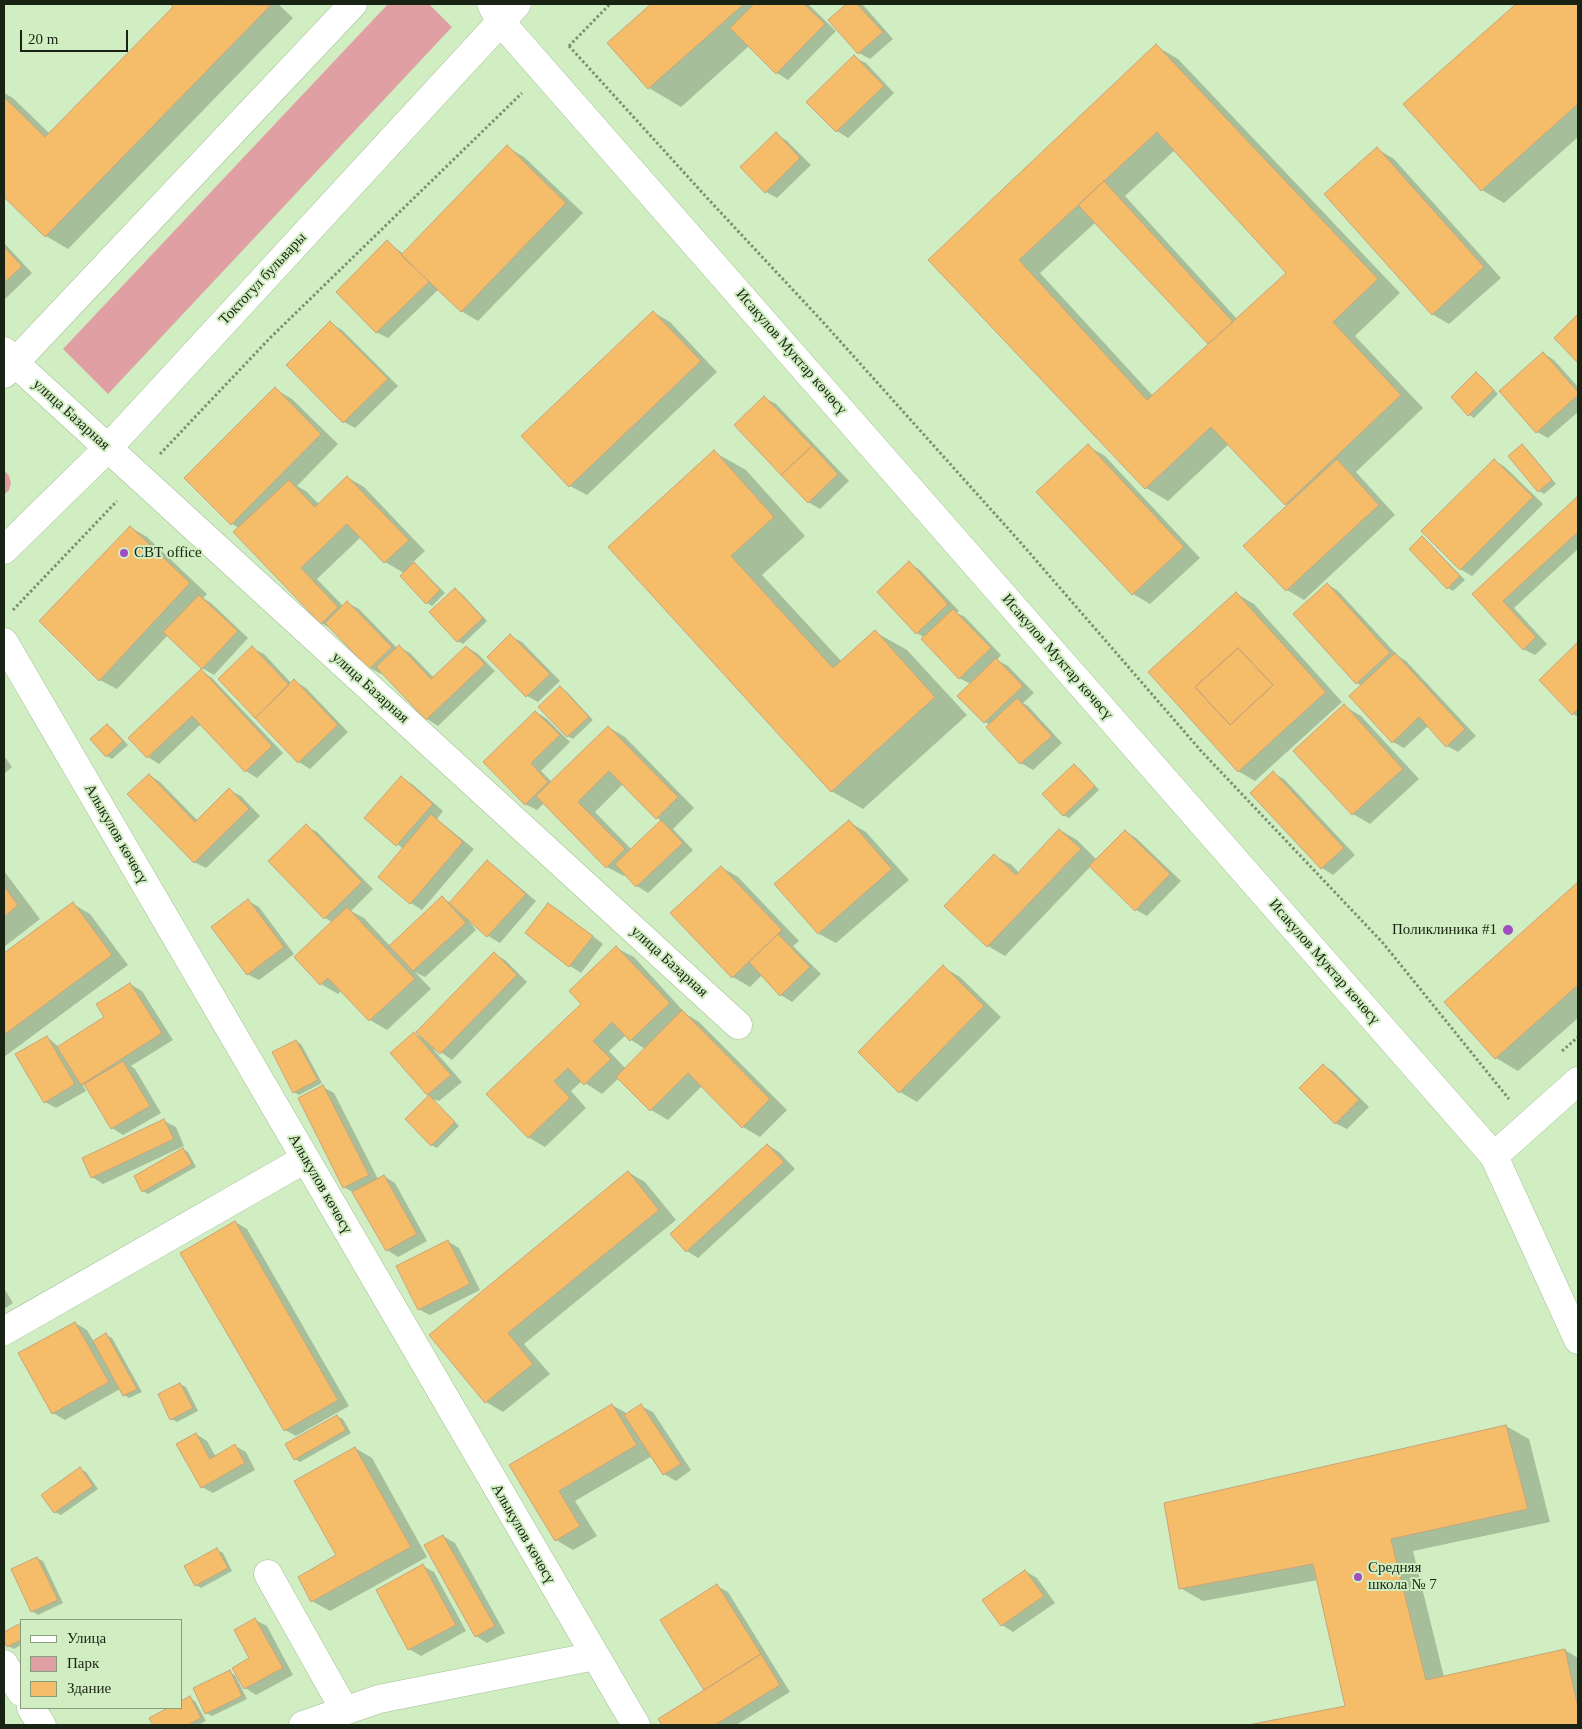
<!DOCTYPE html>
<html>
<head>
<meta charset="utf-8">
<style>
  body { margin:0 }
  #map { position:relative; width:1582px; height:1729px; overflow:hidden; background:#d1eec2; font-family:"Times New Roman",serif }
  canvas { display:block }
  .frame { position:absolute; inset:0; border:5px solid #192313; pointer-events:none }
  .legend { position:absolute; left:20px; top:1619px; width:162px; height:90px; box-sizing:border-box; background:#d1eec2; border:1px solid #879d7c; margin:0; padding:6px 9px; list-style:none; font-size:15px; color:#192313 }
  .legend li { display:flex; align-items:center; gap:10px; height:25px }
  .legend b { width:25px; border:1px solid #879d7c }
  .scale { position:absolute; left:20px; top:30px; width:108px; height:22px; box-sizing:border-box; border:2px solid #192313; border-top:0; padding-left:6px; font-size:15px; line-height:18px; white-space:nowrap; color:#192313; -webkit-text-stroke:4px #d1eec2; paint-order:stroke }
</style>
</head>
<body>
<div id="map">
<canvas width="1582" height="1729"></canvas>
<div class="frame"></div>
<ul class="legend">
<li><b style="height:6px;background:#fff"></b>Улица</li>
<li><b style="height:14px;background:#df9fa3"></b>Парк</li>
<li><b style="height:14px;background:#f5bc69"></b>Здание</li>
</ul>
<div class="scale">20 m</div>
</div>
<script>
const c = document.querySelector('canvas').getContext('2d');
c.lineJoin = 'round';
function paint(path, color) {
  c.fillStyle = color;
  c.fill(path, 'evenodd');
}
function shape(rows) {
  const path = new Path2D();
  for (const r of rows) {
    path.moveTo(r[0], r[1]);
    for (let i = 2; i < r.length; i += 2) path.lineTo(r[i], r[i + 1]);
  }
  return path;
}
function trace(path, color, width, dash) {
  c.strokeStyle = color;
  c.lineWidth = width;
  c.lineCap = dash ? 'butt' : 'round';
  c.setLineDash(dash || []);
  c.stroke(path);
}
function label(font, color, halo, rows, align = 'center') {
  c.font = font + ' "Times New Roman",serif';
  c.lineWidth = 4;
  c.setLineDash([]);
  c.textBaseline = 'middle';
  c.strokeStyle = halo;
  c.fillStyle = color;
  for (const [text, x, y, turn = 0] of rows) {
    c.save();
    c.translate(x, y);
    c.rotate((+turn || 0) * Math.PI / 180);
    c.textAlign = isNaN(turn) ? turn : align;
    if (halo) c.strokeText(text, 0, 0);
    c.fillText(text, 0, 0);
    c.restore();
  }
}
paint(shape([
  [388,4,429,4,452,27,108,394,63,349],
  [4,470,9,476,11,483,9,490,4,495]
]), '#df9fa3');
paint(shape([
  [172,4,278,4,293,18,68,249,46,236,4,196,4,93,13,98,50,134,175,7],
  [653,4,808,4,836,31,788,80,777,73,749,46,681,107,649,88,609,43],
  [848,4,860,4,864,6,893,39,870,59,859,53,830,20],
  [1517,4,1578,4,1578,137,1504,203,1482,190,1405,104],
  [1156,46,1178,59,1400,293,1355,336,1423,408,1356,472,1395,515,1304,600,1287,590,1245,546,1288,506,1229,444,1168,501,1146,488,930,260],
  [1175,150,1288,273,1237,319,1125,196],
  [1096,222,1210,344,1153,396,1040,273],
  [854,57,866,63,894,93,848,138,837,131,808,102],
  [776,134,787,141,811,165,777,198,766,192],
  [507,147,524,157,583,213,478,321,461,311,439,289,388,338,376,332,387,242,404,254],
  [1377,149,1394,159,1501,278,1449,324,1432,314],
  [4,243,32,273,4,300],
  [653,312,670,322,717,372,587,495,570,486],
  [330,323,342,330,398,386,355,428,344,422],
  [1543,353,1554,360,1578,387,1578,412,1548,438,1537,432],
  [1477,374,1482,377,1498,394,1474,418,1469,415],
  [275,389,292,399,338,444,297,486,306,491,319,504,347,477,364,487,425,551,412,563,419,567,445,593,432,606,427,603,404,573,385,562,361,537,317,579,344,607,348,603,359,609,397,648,399,647,410,653,434,678,467,647,478,654,495,671,438,726,427,719,383,673,381,674,370,668,332,629,321,623,239,528,232,524],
  [765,398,776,404,849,481,820,509,808,502],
  [1088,446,1105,456,1200,558,1150,604,1133,594,1038,492],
  [1522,446,1527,449,1556,484,1544,494,1539,491],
  [714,452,746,470,805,536,762,575,842,662,875,632,907,650,967,715,863,809,831,791,609,547],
  [1494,460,1505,467,1543,504,1472,576,1460,569],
  [1578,498,1578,549,1514,608,1547,644,1535,655,1523,649,1474,595],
  [130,527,147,537,207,594,203,598,211,603,248,638,214,675,202,668,168,635,117,689,100,680],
  [1422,538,1427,541,1465,580,1453,591,1448,588,1410,549],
  [909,563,920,570,959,611,957,613,965,617,1001,655,997,660,1008,666,1034,693,1023,703,1028,706,1062,743,1033,770,1021,763,987,727,990,725,985,722,959,696,971,684,959,678,925,638,917,633],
  [1327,584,1338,591,1398,656,1406,661,1476,736,1458,752,1447,746,1428,726,1404,748,1393,742,1362,686,1357,683],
  [455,590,461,593,487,621,463,644,458,641],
  [1237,594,1254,604,1342,702,1255,781,1238,771],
  [510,636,522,642,560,681,538,702,527,696],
  [1578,644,1578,717,1573,714,1541,680],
  [252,648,264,654,292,684,295,681,306,688,348,732,310,769,299,762],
  [201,671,212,678,283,753,257,778,246,771,201,724,159,764,148,757,130,738],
  [560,688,566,691,593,720,573,739,565,735],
  [1344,706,1361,716,1419,779,1370,824,1353,814],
  [536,712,547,719,570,742,541,771,552,782,608,727,625,737,694,808,673,829,693,850,648,893,637,886,626,874,624,876,607,867,544,803,537,810,525,804],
  [623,784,657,818,662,821,632,850,595,812],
  [107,725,112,728,128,745,112,759,107,756],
  [4,756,12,767,4,774],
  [1074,766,1080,769,1099,790,1069,818,1063,815],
  [1273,773,1284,779,1355,855,1333,875,1322,868,1251,793],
  [149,775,160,782,198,821,229,790,241,796,260,816,206,868,194,862],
  [401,778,412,784,443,811,437,819,474,849,422,910,411,903,380,876,403,849,366,818],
  [849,822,866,832,909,880,836,943,819,934,776,884],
  [306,826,317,832,373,889,351,911,364,918,390,946,442,898,451,903,487,862,498,869,536,901,500,943,488,936,470,920,469,921,476,930,425,977,415,972,431,989,387,1030,370,1020,342,990,338,994,321,984,332,922,325,918,270,862],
  [1060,830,1077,840,1097,860,1125,831,1136,838,1181,881,1147,916,1136,910,1091,866,1005,956,988,946,946,906,995,856,1012,865,1019,873],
  [721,867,738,877,799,941,793,946,821,974,792,1002,781,995,762,975,750,987,733,977],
  [4,871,40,919,4,947],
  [1578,884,1578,1018,1518,1071,1496,1058,1446,1002],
  [248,901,259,907,294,954,259,980,247,974],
  [73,904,90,914,128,965,4,1057,4,955],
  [549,904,560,911,603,944,581,973,570,966,527,932],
  [616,948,634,957,686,1014,699,1022,787,1110,760,1137,743,1127,702,1086,668,1120,651,1110,619,1078,602,1094,582,1081,571,1091,586,1108,545,1147,528,1137,583,1004],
  [626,1035,631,1040,645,1049,626,1069,609,1051],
  [494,954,505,960,527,982,452,1060,435,1048,434,1050,462,1082,439,1101,433,1099,459,1126,437,1148,431,1145,407,1119,430,1096,392,1053,414,1033,425,1039],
  [943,967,960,977,1001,1017,917,1102,900,1092,859,1052],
  [130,984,142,991,173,1040,131,1066,135,1069,161,1113,123,1135,112,1128,87,1087,82,1084,86,1091,56,1108,45,1102,47,1037,59,1047,105,1017],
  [296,1041,301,1044,322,1083,299,1095,294,1092],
  [1323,1065,1334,1072,1369,1107,1347,1129,1335,1123],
  [323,1087,334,1093,378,1179,384,1176,395,1183,427,1241,398,1257,387,1250,354,1193,344,1187],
  [164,1121,176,1127,184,1146,103,1184,92,1177],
  [768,1145,779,1152,795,1169,698,1258,687,1251,672,1234],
  [183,1149,188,1152,196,1167,148,1194,143,1191],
  [628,1172,645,1182,676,1220,524,1344,550,1374,503,1412,486,1402,430,1335],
  [235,1222,247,1229,349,1406,296,1436,285,1430],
  [447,1241,459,1248,480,1290,430,1315,418,1309],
  [4,1288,13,1303,4,1309],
  [75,1323,87,1330,94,1342,106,1335,112,1338,142,1392,129,1398,124,1395,120,1389,65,1420,53,1413],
  [180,1384,186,1387,198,1411,177,1422,171,1419],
  [612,1405,628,1414,641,1406,653,1412,691,1470,676,1481,664,1474,652,1456,575,1501,597,1536,573,1550,556,1540,511,1465],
  [337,1416,343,1419,351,1433,300,1462,295,1459],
  [1506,1426,1529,1439,1550,1522,1413,1551,1444,1677,1565,1650,1578,1658,1578,1725,1254,1725,1347,1707,1318,1580,1203,1601,1180,1588],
  [196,1434,207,1441,216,1457,235,1446,246,1452,255,1470,213,1493,202,1487],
  [355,1448,372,1458,427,1557,330,1611,312,1601,338,1556],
  [80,1469,86,1472,98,1489,61,1515,55,1512,43,1495],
  [443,1536,455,1543,505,1633,487,1643,476,1636],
  [217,1550,223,1553,232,1571,201,1588,196,1585],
  [37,1558,43,1561,63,1603,38,1615,32,1611,13,1569],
  [423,1566,434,1572,466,1631,421,1656,409,1649],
  [1025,1571,1037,1578,1055,1603,1013,1632,1002,1625],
  [717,1586,728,1592,790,1692,736,1725,664,1725,660,1719,706,1691],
  [255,1620,267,1626,293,1675,256,1695,245,1688,234,1668,251,1659],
  [21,1624,21,1645,14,1649,8,1646,4,1637,4,1633],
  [229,1672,235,1675,247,1699,212,1716,206,1713,194,1689],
  [190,1698,195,1701,206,1721,198,1725,155,1725,151,1718,171,1708,181,1708]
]), '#0003');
const building = shape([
  [170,4,271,5,45,237,4,197,4,97,45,137,173,7,170,4],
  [651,4,744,4,648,89,607,43,651,4],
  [754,4,804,4,825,24,776,74,730,28,754,4],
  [846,4,857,4,883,32,858,54,828,20,846,4],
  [1516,4,1578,4,1578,104,1481,191,1403,104,1516,4],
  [1156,44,1378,279,1333,322,1401,395,1285,505,1211,427,1145,489,928,260,1156,44],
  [1157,132,1286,273,1147,400,1019,260,1157,132],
  [854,55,884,86,836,132,806,102,854,55],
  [776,132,800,158,765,193,740,167,776,132],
  [507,145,566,203,461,312,401,255,507,145],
  [1377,147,1484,267,1432,315,1324,194,1377,147],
  [1104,181,1233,322,1208,344,1078,205,1104,181],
  [387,240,429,282,376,333,336,292,387,240],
  [4,247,22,266,4,283,4,247],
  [653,311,701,361,569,487,521,436,653,311],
  [1578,314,1578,363,1554,338,1578,314],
  [330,321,388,379,343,423,286,365,330,321],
  [1543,352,1578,392,1578,395,1536,433,1499,391,1543,352],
  [1476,372,1494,390,1468,416,1451,397,1476,372],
  [275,387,321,434,231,525,184,478,275,387],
  [764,396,812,446,781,475,734,425,764,396],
  [1088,444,1184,547,1132,595,1036,492,1088,444],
  [1522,444,1552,480,1538,492,1508,456,1522,444],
  [812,446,838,474,808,503,781,475,812,446],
  [714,450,774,517,731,556,833,668,875,630,935,697,831,792,608,547,714,450],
  [1337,459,1379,505,1286,591,1243,546,1337,459],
  [1494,459,1533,497,1460,570,1421,531,1494,459],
  [347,476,409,540,384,563,347,524,301,568,338,607,321,624,233,532,289,480,315,507,347,476],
  [1578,496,1578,532,1503,601,1536,637,1523,650,1472,594,1578,496],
  [130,526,190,583,99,681,39,621,130,526],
  [1422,536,1460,576,1447,589,1409,549,1422,536],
  [909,561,948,604,916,634,877,592,909,561],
  [414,562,440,590,426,604,400,576,414,562],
  [1327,583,1390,653,1356,684,1293,614,1327,583],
  [455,588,483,618,457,642,429,612,455,588],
  [1236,592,1326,692,1238,772,1148,672,1236,592],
  [1238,648,1273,685,1230,725,1195,687,1238,648],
  [199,595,238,631,202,669,163,632,199,595],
  [347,601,392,647,369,669,325,623,347,601],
  [953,609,991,648,959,679,921,639,953,609],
  [510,634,550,674,526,697,487,657,510,634],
  [1578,642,1578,709,1572,715,1539,680,1578,642],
  [399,645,431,679,466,646,485,664,426,720,376,667,399,645],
  [252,646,289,685,255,718,218,679,252,646],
  [1238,648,1273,685,1230,725,1195,687,1238,648],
  [1395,653,1465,729,1446,747,1419,717,1392,743,1349,696,1395,653],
  [996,658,1023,686,984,723,957,696,996,658],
  [201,669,272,746,245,772,192,716,147,758,128,738,201,669],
  [294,679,338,725,298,763,255,718,294,679],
  [560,686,589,717,567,737,538,707,560,686],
  [1017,698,1052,736,1020,764,986,727,1017,698],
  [1344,704,1403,769,1352,815,1293,751,1344,704],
  [535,711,560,735,531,763,548,782,525,805,483,762,535,711],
  [107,724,123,741,106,757,90,739,107,724],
  [608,726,678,797,656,819,609,771,578,802,625,849,606,868,536,796,608,726],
  [1074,764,1095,786,1063,816,1042,794,1074,764],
  [1273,771,1344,848,1321,869,1250,793,1273,771],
  [149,774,195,822,229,788,249,809,194,863,127,794,149,774],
  [401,776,433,804,396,846,364,818,401,776],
  [431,814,463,842,410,904,378,877,431,814],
  [661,820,683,843,636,887,615,864,661,820],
  [849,820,892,869,818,934,774,884,849,820],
  [306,824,362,882,324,919,268,861,306,824],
  [1059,829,1081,849,987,947,944,906,994,854,1016,875,1059,829],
  [1125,830,1170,874,1135,911,1089,866,1125,830],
  [487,860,526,894,487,937,449,903,487,860],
  [721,866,782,930,732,978,670,913,721,866],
  [1578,882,1578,985,1495,1059,1444,1002,1578,882],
  [4,886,18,905,4,917,4,886],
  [442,896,466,923,413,971,389,946,442,896],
  [248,899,284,947,247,975,211,927,248,899],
  [73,902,112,955,4,1035,4,953,73,902],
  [548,903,593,936,569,967,525,933,548,903],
  [347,907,415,979,369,1021,328,978,320,985,294,957,347,907],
  [778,934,810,967,780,996,749,962,778,934],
  [616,946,670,1003,630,1041,612,1022,593,1041,611,1059,584,1085,568,1068,554,1081,570,1098,528,1138,486,1094,581,1004,569,991,616,946],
  [494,952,517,975,440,1054,416,1032,494,952],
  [943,965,984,1006,899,1093,858,1052,943,965],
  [130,983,162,1033,81,1085,57,1047,104,1017,96,1004,130,983],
  [682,1010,770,1099,742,1128,688,1073,650,1111,616,1077,682,1010],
  [414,1032,451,1075,427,1095,390,1053,414,1032],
  [47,1036,75,1084,44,1103,15,1054,47,1036],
  [296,1040,318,1080,293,1093,272,1052,296,1040],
  [123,1061,150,1106,111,1129,84,1084,123,1061],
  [1323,1064,1359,1100,1335,1124,1299,1088,1323,1064],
  [323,1085,369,1175,343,1188,298,1098,323,1085],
  [429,1095,455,1122,431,1146,405,1119,429,1095],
  [164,1119,174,1139,91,1178,82,1158,164,1119],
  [767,1144,784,1162,686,1252,670,1234,767,1144],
  [183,1148,192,1164,142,1192,134,1176,183,1148],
  [628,1171,659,1210,508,1333,533,1364,485,1403,429,1335,628,1171],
  [384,1175,417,1234,386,1251,352,1192,384,1175],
  [235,1221,338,1400,284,1431,180,1253,235,1221],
  [448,1240,470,1284,418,1310,396,1266,448,1240],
  [75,1322,109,1382,52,1414,18,1353,75,1322],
  [106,1333,137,1389,123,1396,93,1341,106,1333],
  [180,1383,193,1408,170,1420,158,1394,180,1383],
  [612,1404,637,1445,559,1491,580,1526,555,1541,509,1465,612,1404],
  [641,1404,681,1464,663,1475,624,1415,641,1404],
  [337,1415,346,1430,294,1460,285,1444,337,1415],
  [1506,1425,1528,1509,1391,1539,1426,1680,1565,1649,1578,1707,1578,1725,1248,1725,1345,1706,1313,1564,1179,1589,1164,1503,1506,1425],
  [196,1433,210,1459,235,1444,245,1463,201,1488,176,1444,196,1433],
  [355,1447,411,1547,311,1602,298,1577,336,1555,294,1481,355,1447],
  [80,1467,93,1486,54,1513,41,1495,80,1467],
  [443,1535,495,1626,475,1637,424,1545,443,1535],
  [217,1548,228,1568,195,1586,184,1566,217,1548],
  [37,1557,58,1600,31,1612,11,1569,37,1557],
  [423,1564,456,1625,408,1650,376,1590,423,1564],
  [1025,1570,1044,1596,1001,1626,982,1600,1025,1570],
  [717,1584,761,1654,704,1690,660,1620,717,1584],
  [255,1618,283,1668,244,1689,232,1668,249,1658,234,1630,255,1618],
  [21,1623,21,1640,7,1647,4,1640,4,1632,21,1623],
  [761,1654,780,1685,715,1725,662,1725,658,1719,761,1654],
  [230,1670,242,1696,205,1714,193,1688,230,1670],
  [190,1696,201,1718,187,1725,153,1725,149,1718,168,1708,181,1708,181,1701,190,1696]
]);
paint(building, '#f5bc69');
trace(building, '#c4a57c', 1);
const minor = shape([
  [491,4,500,21,1494,1156,1578,1340],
  [4,351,15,363,738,1025],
  [4,374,353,4],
  [4,550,108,448,517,4],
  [4,642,636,1725],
  [1494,1156,1578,1081],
  [4,1331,305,1159],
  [268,1574,345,1711],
  [4,1664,21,1692],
  [31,1708,42,1725],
  [303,1725,379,1699,595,1656]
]);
trace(minor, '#a3bf94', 29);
trace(shape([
  [569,46,709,200,822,321,1021,543,1202,752,1383,943,1509,1099],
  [569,46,610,4],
  [160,454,270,338,522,93],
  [13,610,117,501],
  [1562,1051,1578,1037]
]), '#7c9071', 3, [2.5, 2.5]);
trace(minor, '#fff', 28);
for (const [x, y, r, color] of [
  [124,553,5,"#9e4ebf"],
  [1508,930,6,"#9e4ebf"],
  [1358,1577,5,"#9e4ebf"]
]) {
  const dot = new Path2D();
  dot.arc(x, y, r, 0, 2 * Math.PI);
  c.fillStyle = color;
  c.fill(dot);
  trace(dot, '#d1eec2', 2);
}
label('15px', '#192313', '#d1eec2', [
  ["Токтогул бульвары",263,279,-47],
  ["Исакулов Муктар көчөсү",791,352,49],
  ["улица Базарная",71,415,42],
  ["Исакулов Муктар көчөсү",1057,657,49],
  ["улица Базарная",370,688,42],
  ["Алыкулов көчөсү",116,834,60],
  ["улица Базарная",669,962,42],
  ["Исакулов Муктар көчөсү",1324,962,49],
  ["Алыкулов көчөсү",320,1184,60],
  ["Алыкулов көчөсү",523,1534,60]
]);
label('15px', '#192313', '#d1eec2', [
  ["CBT office",134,553],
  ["Поликлиника #1",1497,930,"right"],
  ["Средняя",1368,1568],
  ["школа № 7",1368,1585]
], 'left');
</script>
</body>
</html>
